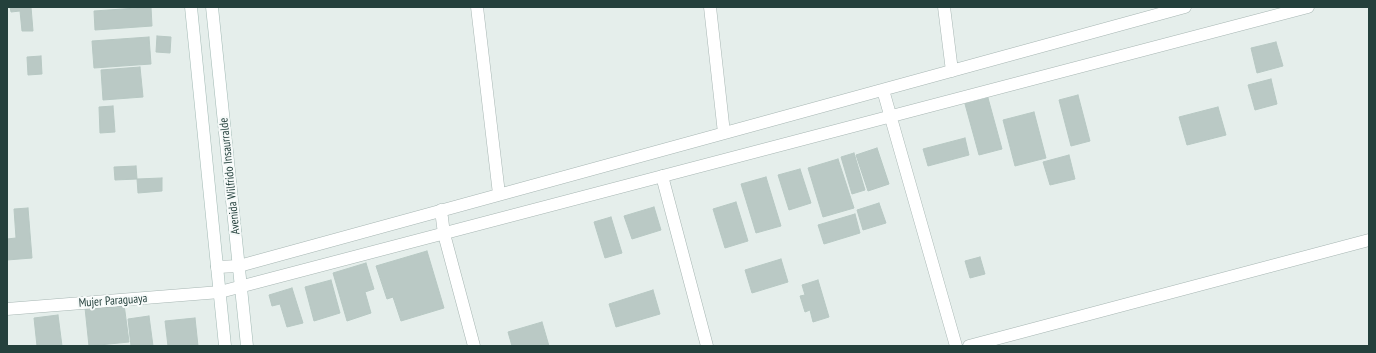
<!DOCTYPE html>
<html>
<head>
<meta charset="utf-8">
<style>
  body { margin:0 }
  #map { position:relative; width:1376px; height:353px; overflow:hidden; background:#e5eeeb; font-family:"PT Sans Narrow",sans-serif }
  canvas { display:block }
  .frame { position:absolute; inset:0; border:8px solid #24403c; pointer-events:none }
</style>
</head>
<body>
<div id="map">
<canvas width="1376" height="353"></canvas>
<div class="frame"></div>
</div>
<script>
const c = document.querySelector('canvas').getContext('2d');
c.lineJoin = 'round';
function paint(path, color) {
  c.fillStyle = color;
  c.fill(path, 'evenodd');
}
function shape(rows) {
  const path = new Path2D();
  for (const r of rows) {
    path.moveTo(r[0], r[1]);
    for (let i = 2; i < r.length; i += 2) path.lineTo(r[i], r[i + 1]);
  }
  return path;
}
function trace(path, color, width, dash) {
  c.strokeStyle = color;
  c.lineWidth = width;
  c.lineCap = dash ? 'butt' : 'round';
  c.setLineDash(dash || []);
  c.stroke(path);
}
function label(font, color, halo, rows, align = 'center') {
  c.font = font + ' "PT Sans Narrow",sans-serif';
  c.lineWidth = 4;
  c.setLineDash([]);
  c.textBaseline = 'middle';
  c.strokeStyle = halo;
  c.fillStyle = color;
  for (const [text, x, y, turn = 0] of rows) {
    c.save();
    c.translate(x, y);
    c.rotate((+turn || 0) * Math.PI / 180);
    c.textAlign = isNaN(turn) ? turn : align;
    if (halo) c.strokeText(text, 0, 0);
    c.fillText(text, 0, 0);
    c.restore();
  }
}
const building = shape([
  [10,7,31,7,33,31,22,31,20,11,11,12,10,7],
  [151,7,152,26,95,30,94,11,151,7],
  [157,36,171,37,170,53,156,52,157,36],
  [149,37,151,64,94,68,92,41,149,37],
  [1276,42,1283,66,1257,73,1251,48,1276,42],
  [41,56,42,74,28,75,27,57,41,56],
  [140,67,143,97,103,100,101,70,140,67],
  [1271,79,1277,104,1255,110,1248,85,1271,79],
  [1078,95,1090,141,1071,146,1059,100,1078,95],
  [988,98,1002,149,979,155,965,104,988,98],
  [113,106,115,132,100,133,99,107,113,106],
  [1218,107,1226,135,1187,145,1179,117,1218,107],
  [1034,112,1046,158,1015,166,1003,120,1034,112],
  [965,138,969,155,928,166,923,149,965,138],
  [877,148,889,184,868,191,856,155,877,148],
  [854,153,865,190,852,194,841,157,854,153],
  [1069,155,1075,179,1050,185,1043,162,1069,155],
  [838,159,854,208,823,217,808,168,838,159],
  [136,166,137,179,115,180,114,167,136,166],
  [800,169,811,203,789,210,778,175,800,169],
  [766,177,781,226,756,233,741,184,766,177],
  [162,178,162,191,138,193,137,179,162,178],
  [736,202,748,241,725,248,713,209,736,202],
  [879,203,886,223,863,230,857,210,879,203],
  [654,207,661,230,632,239,624,216,654,207],
  [28,208,32,258,7,260,7,239,16,238,14,209,28,208],
  [855,214,860,233,824,244,818,225,855,214],
  [611,217,622,253,605,258,594,222,611,217],
  [427,251,444,308,401,321,393,297,387,299,376,266,427,251],
  [980,257,985,274,970,278,965,261,980,257],
  [781,259,788,282,752,293,745,270,781,259],
  [366,263,374,289,365,292,371,313,347,321,333,273,366,263],
  [331,280,340,313,314,321,305,287,331,280],
  [818,280,829,317,813,322,810,310,805,312,800,296,805,295,802,285,818,280],
  [292,288,303,323,287,327,280,304,272,306,269,295,292,288],
  [653,290,660,314,616,327,609,304,653,290],
  [124,304,129,342,89,346,85,308,124,304],
  [58,315,62,346,37,346,34,318,58,315],
  [149,316,153,346,131,346,128,319,149,316],
  [195,318,198,346,168,346,165,321,195,318],
  [542,322,549,346,512,346,508,332,542,322]
]);
paint(building, '#bac9c5');
trace(building, '#b7c8c3', 1);
const street = shape([
  [477,7,499,194],
  [710,7,724,133],
  [944,7,952,71],
  [883,90,956,346],
  [662,176,707,346],
  [441,210,444,234,474,346],
  [217,267,239,266,1185,7],
  [7,309,220,292,1308,7],
  [969,346,1369,240]
]);
const secondary = shape([
  [191,7,225,346],
  [212,7,247,346]
]);
trace(street, '#a7b6b3', 13);
trace(secondary, '#a3bab5', 13);
trace(street, '#fff', 12);
trace(secondary, '#fff', 12);
label('12px', '#24403c', '#f6faf9', [
  ["Avenida Wilfrido Insaurralde",230,176,-96],
  ["Mujer Paraguaya",113,301,-4]
]);
</script>
</body>
</html>
